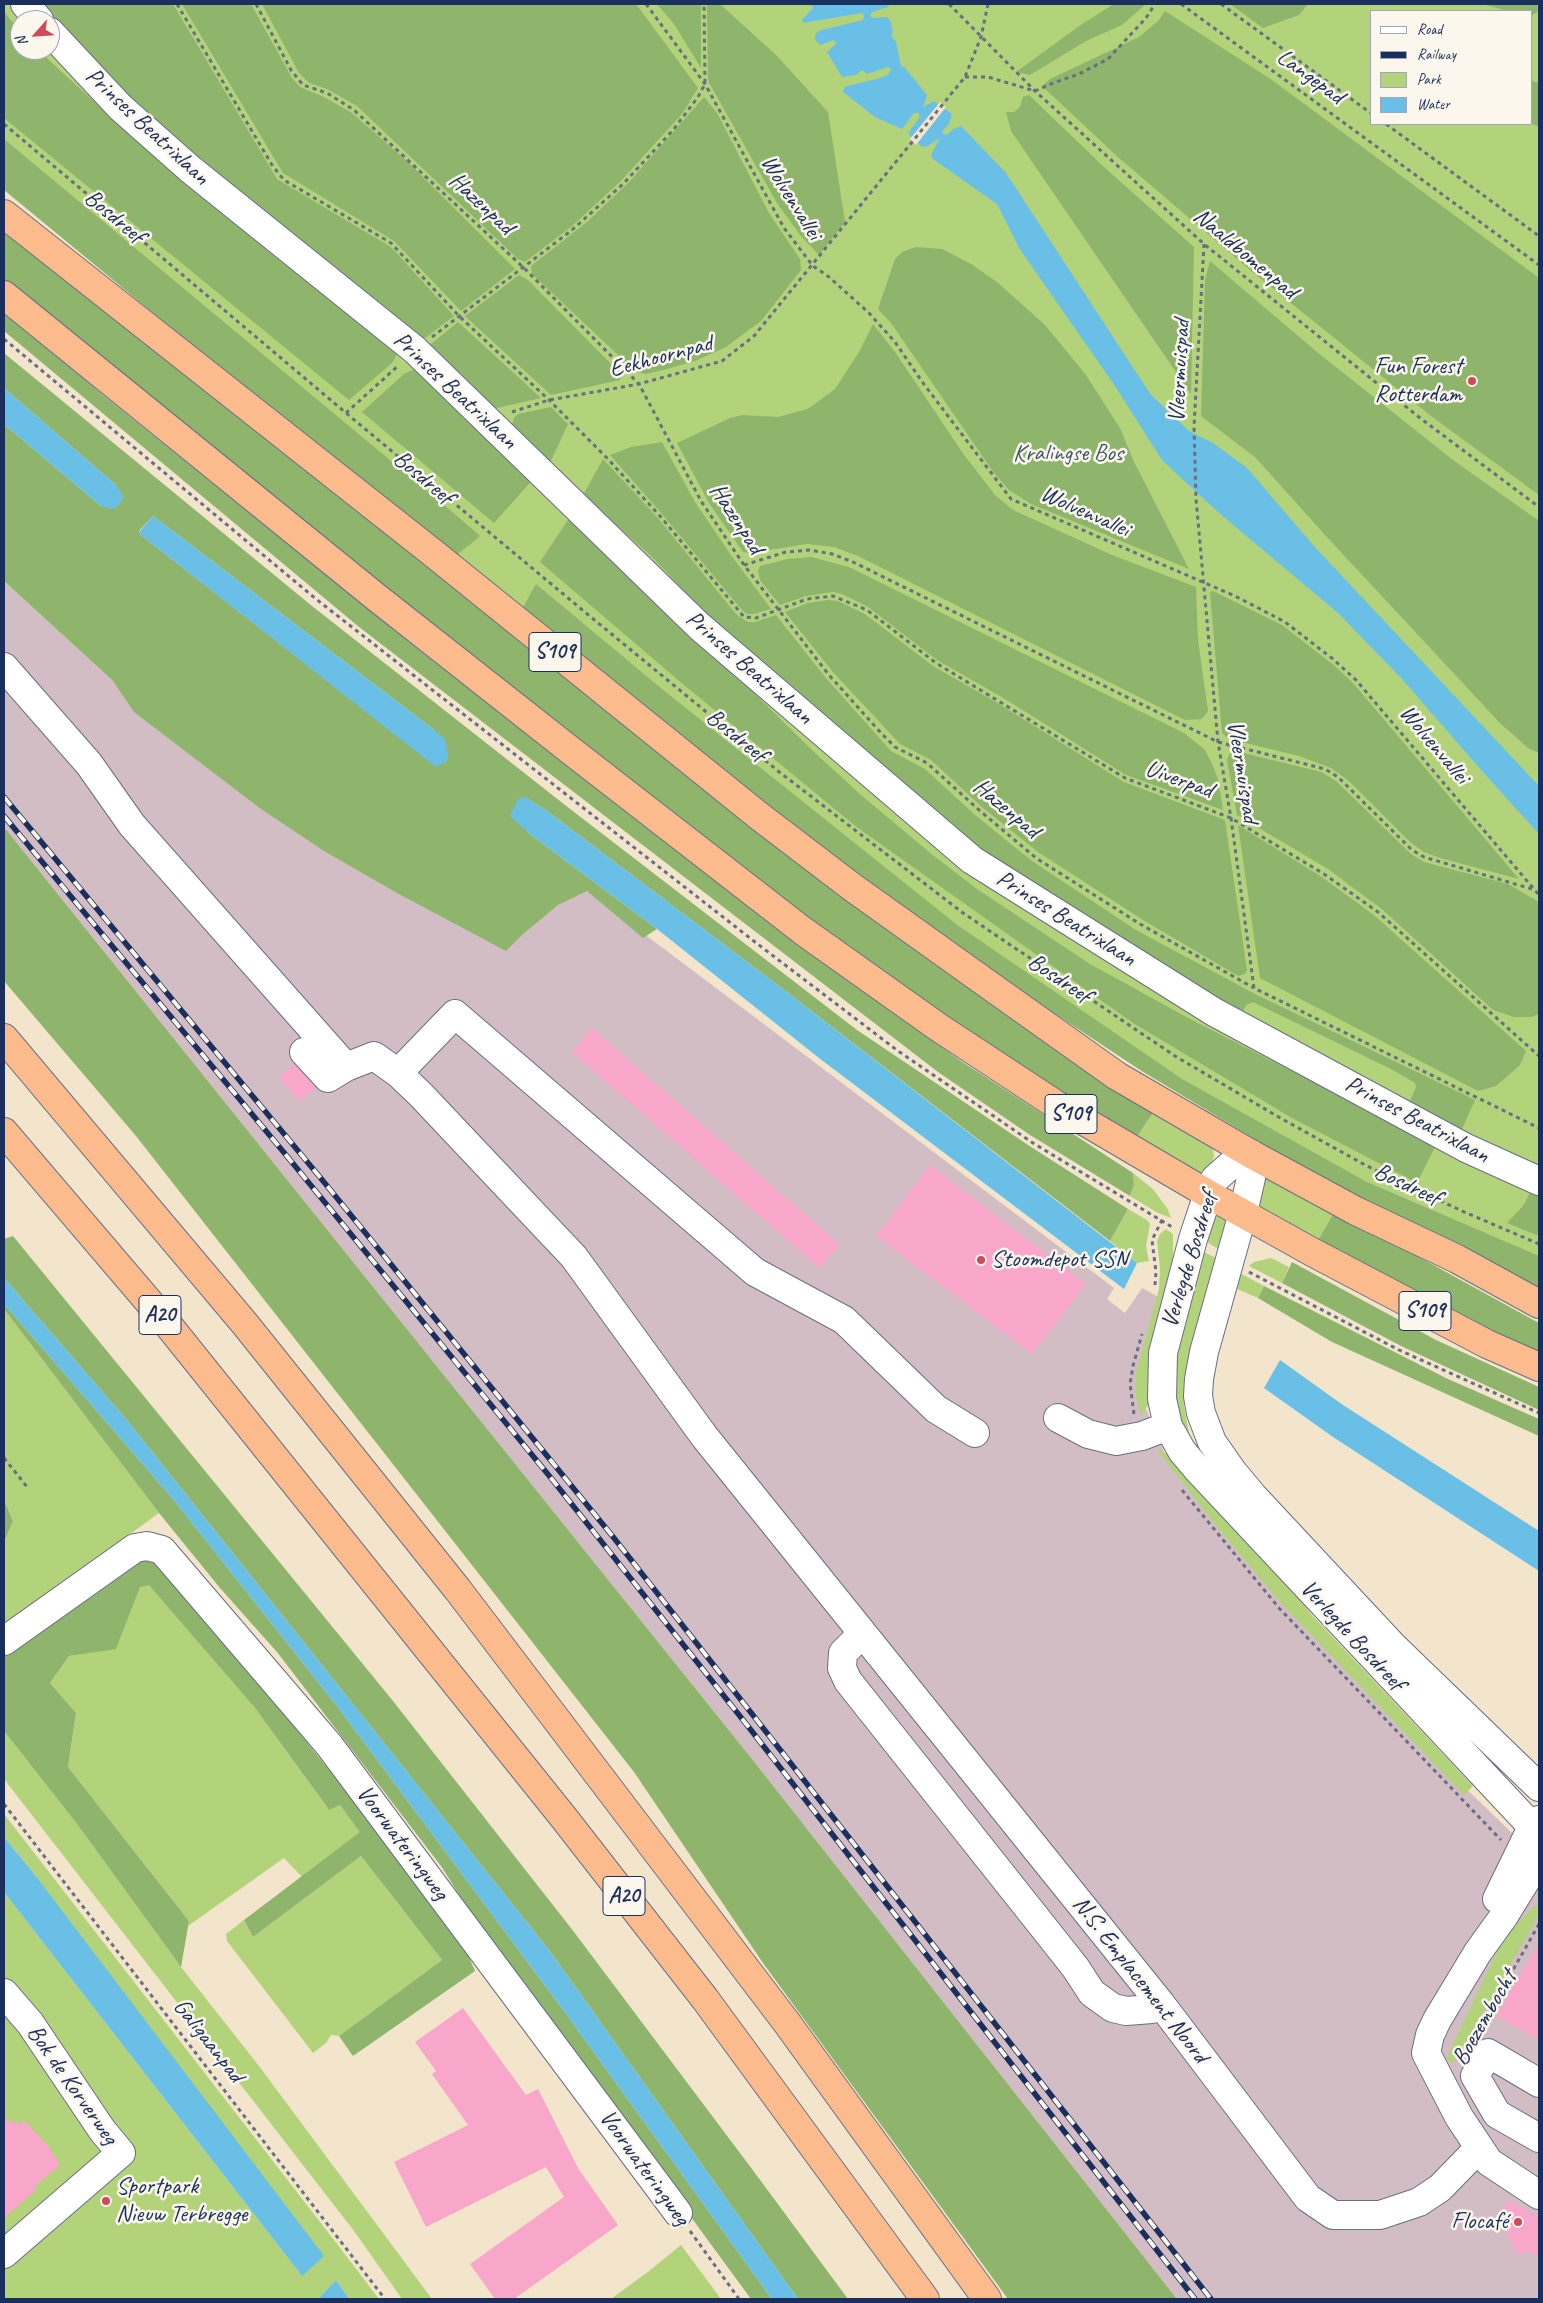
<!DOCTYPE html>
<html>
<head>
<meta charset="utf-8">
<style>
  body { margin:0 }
  #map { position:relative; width:1543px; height:2303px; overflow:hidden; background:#f3e5cc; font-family:Caveat,sans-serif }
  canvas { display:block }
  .frame { position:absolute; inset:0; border:5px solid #1b2f5e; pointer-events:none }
  .legend { position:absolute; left:1370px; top:10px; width:162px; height:115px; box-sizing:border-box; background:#fbf7ec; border:1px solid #a1a7b3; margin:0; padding:6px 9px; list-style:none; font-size:15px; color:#1b2f5e }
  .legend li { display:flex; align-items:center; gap:10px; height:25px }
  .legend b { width:25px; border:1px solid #a1a7b3 }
  .north { position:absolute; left:10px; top:10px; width:50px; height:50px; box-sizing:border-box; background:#fbf7ec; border:1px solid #a1a7b3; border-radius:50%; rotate:244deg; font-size:14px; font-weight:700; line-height:20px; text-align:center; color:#1b2f5e }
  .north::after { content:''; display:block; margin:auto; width:18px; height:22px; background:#d1495b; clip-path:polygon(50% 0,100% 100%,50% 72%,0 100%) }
</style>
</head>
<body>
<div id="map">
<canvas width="1543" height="2303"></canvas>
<div class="frame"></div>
<ul class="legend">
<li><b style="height:6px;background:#fff"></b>Road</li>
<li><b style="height:6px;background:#1b2f5e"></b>Railway</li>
<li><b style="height:14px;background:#b3d37b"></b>Park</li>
<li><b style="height:14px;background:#6abfe7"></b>Water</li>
</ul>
<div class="north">N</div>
</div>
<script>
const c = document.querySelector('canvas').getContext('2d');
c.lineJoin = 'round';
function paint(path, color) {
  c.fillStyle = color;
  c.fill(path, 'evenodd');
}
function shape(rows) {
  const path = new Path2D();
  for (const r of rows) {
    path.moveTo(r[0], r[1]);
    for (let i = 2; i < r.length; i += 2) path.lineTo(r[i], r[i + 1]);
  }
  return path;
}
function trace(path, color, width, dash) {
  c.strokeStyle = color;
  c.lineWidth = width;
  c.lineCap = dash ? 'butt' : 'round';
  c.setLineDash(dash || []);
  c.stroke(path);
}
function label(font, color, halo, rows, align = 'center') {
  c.font = font + ' Caveat,sans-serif';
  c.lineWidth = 5;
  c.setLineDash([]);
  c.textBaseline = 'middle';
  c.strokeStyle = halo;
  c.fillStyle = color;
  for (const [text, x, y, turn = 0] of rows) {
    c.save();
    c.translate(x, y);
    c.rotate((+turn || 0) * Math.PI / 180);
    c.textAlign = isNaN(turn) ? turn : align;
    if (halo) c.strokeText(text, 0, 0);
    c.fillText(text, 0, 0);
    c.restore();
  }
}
paint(shape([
  [4,581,152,717,574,881,1114,1288,1107,1299,1125,1313,1142,1288,1162,1299,1143,1364,1144,1404,1165,1454,1455,1778,1539,1859,1539,2299,1177,2299,752,1759,4,827]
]), '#d2bdc5');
paint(shape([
  [4,4,1539,4,1539,1275,1341,1181,1009,973,530,596,522,609,456,556,468,546,4,165],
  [1372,11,1532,11,1532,124,1372,124],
  [20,20,50,20,50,50,20,50],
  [1157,1107,1205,1141,1213,1150,1214,1156,1205,1185,1132,1144],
  [1133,1173,1153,1189,1167,1208,1171,1218,1156,1212,1130,1196,1134,1185],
  [1264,1177,1268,1177,1335,1211,1314,1247,1260,1213,1259,1188],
  [1128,1209,1147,1220,1150,1224,1146,1246,1149,1261,1137,1263,1110,1241],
  [1212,1210,1228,1216,1221,1248,1218,1249,1204,1240],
  [1166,1229,1173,1234,1173,1263,1150,1357,1148,1392,1150,1402,1141,1416,1136,1396,1136,1372,1159,1289,1160,1268,1157,1241,1160,1234],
  [1200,1250,1218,1259,1184,1377,1184,1406,1189,1433,1183,1437,1168,1361],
  [1271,1258,1289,1267,1282,1283,1249,1266,1254,1262],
  [1240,1273,1264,1286,1258,1298,1235,1288],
  [4,1309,159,1513,4,1626,4,1542,13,1521,4,1500],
  [1159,1449,1173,1458,1280,1574,1311,1614,1473,1786,1464,1795,1280,1602,1218,1528,1158,1451],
  [149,1584,255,1708,328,1809,340,1805,361,1832,302,1877,284,1858,188,1926,189,1921,68,1767,76,1713,50,1683,69,1656,116,1648,140,1586],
  [4,1731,77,1824,181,1967,259,2066,432,2299,402,2299,354,2231,4,1779],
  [4,1814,341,2249,379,2299,349,2299,336,2280,318,2299,4,2299,4,1892,302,2276,35,1875,4,1837],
  [361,1856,442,1960,339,2036,331,2035,326,2043,313,2053,227,1941,226,1934,244,1920,253,1937],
  [1536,1905,1539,1906,1539,1915,1454,2063,1446,2059,1497,1951,1519,1921],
  [681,2245,721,2299,611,2299,649,2271]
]), '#b3d37b');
paint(shape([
  [35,4,173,4,277,179,391,247,454,316,424,339,166,135],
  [182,4,251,4,292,78,300,87,324,97,352,113,409,163,515,269,461,311,394,241,283,173],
  [262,4,636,4,698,88,682,114,621,181,571,227,525,262,518,259,357,106,327,89,309,83,299,73],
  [657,4,701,4,701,68,674,24],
  [707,4,720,4,777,56,828,112,845,222,819,255,800,235,777,203,708,81],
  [1114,4,1146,4,1122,25,1086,41,1030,75,1016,72,1082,24],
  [1230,4,1308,4,1299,15,1263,28],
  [1482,4,1537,4,1538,12,1532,15,1532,11,1508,11],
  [1165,11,1272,80,1539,278,1539,495,1431,416,1250,270,1119,158,1042,86,1050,79,1139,37,1159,20],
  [4,12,20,31,20,50,38,50,141,145,397,354,392,363,349,400,4,118],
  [1532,81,1539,83,1539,127,1532,124],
  [1029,95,1105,168,1194,247,1191,394,1011,131,1006,112,1014,112,1020,107,1023,97],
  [704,97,717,113,769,213,800,259,801,270,761,321,726,347,695,361,667,369,646,374,636,372,532,274,531,266,587,222,630,181],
  [4,139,456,515,480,536,456,556,175,331,4,190],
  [4,226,715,797,1157,1107,1132,1144,921,1004,592,752,38,311,4,281],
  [916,247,942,249,971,264,997,282,1045,325,1086,375,1120,428,1134,462,1189,569,1031,504,1009,490,994,473,891,323,878,309,895,259,902,252],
  [1210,261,1317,352,1453,460,1539,521,1539,753,1528,748,1500,723,1325,535,1256,458,1201,416,1205,280],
  [519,275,528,280,619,372,622,376,620,380,551,395,465,316],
  [4,311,103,395,409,642,606,796,824,963,961,1061,1133,1173,1134,1185,1130,1196,1030,1135,938,1072,359,627,4,331],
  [458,322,541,398,497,408,490,404,432,352,429,348,431,344],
  [873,324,895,352,962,452,995,495,1013,510,1112,555,1196,587,1198,640,1208,711,1202,719,1185,720,858,556,834,547,807,544,750,553,743,552,709,503,677,443,730,418,742,415,778,417,808,409,835,389,859,352],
  [4,353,312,606,565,805,857,1030,1028,1145,1128,1209,1110,1241,775,983,547,811,525,797,527,831,530,834,657,929,643,938,587,891,558,905,523,934,506,951,397,893,324,851,261,809,134,712,113,681,4,581,4,424,101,506,116,485,4,388],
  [153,516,433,729,447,761,436,766,141,535,139,531],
  [416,368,535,477,494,523,362,412,404,374],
  [551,407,568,424,550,463,512,425,514,418,518,414],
  [662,442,695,502,731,555,771,609,754,614,747,614,742,610,662,514,610,455,631,447],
  [603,459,657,517,736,614,748,622,755,622,776,615,825,677,891,751,925,769,975,815,1032,861,1136,930,1255,994,1475,1100,1461,1131,1408,1105,1416,1087,1415,1083,1391,1069,1253,1002,1246,1005,1239,1019,1063,923,713,621,650,555,583,495],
  [572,514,814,752,861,795,934,856,977,889,1090,964,1190,1019,1436,1145,1417,1183,1292,1118,1133,1023,858,828,678,680,540,562],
  [811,557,849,567,1184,733,1205,750,1213,766,1218,779,1223,810,1126,775,1005,699,937,660,868,607,842,594,833,592,806,596,780,605,760,580,758,571,760,566,788,559],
  [536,584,662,689,956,924,1182,1079,1367,1182,1539,1256,1539,1294,1313,1174,1140,1070,983,966,740,786,522,609],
  [1213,591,1282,625,1335,666,1353,683,1519,879,1440,858,1424,852,1410,842,1349,781,1331,768,1299,756,1229,739,1222,733,1210,592],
  [828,600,838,601,865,614,933,666,1001,705,1124,782,1225,820,1247,970,1245,974,1238,976,1143,920,1038,852,982,807,931,760,900,744,833,672,785,612,808,603],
  [1235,751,1322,772,1336,781,1411,854,1424,862,1508,884,1539,902,1539,1014,1532,1017,1514,1017,1493,1010,1383,910,1328,869,1237,815,1227,760,1230,753],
  [1238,825,1322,877,1375,916,1526,1051,1520,1065,1496,1086,1478,1091,1260,978],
  [4,827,752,1759,1177,2299,1008,2299,763,1963,634,1772,136,1136,4,981],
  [1531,1191,1539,1195,1539,1236,1507,1223,1523,1206],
  [1335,1211,1539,1323,1539,1356,1314,1247],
  [13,1236,393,1701,574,1932,752,2169,848,2299,798,2299,549,1950,126,1419,4,1278,4,1239],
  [1292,1262,1436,1340,1539,1387,1539,1410,1401,1346,1282,1283],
  [1264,1286,1448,1379,1539,1419,1539,1436,1332,1342,1258,1298],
  [4,1304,173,1499,337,1706,564,2011,772,2299,751,2299,488,1940,441,1866,277,1652,220,1588,159,1513,4,1309],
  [4,1500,13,1521,4,1542],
  [141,1553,159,1563,178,1581,457,1930,475,1971,353,2056,339,2036,442,1960,361,1856,253,1937,244,1920,360,1832,340,1805,329,1810,255,1708,149,1585,140,1587,116,1649,69,1656,50,1683,76,1713,68,1767,189,1921,181,1967,77,1824,4,1731,4,1652]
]), '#8eb56b');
paint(shape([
  [811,4,889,4,888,7,872,12,870,16,873,18,886,17,890,20,893,32,891,35,896,42,901,66,904,67,927,95,923,107,934,101,952,114,949,124,942,131,944,134,947,135,953,129,961,126,1006,173,1151,395,1189,431,1213,443,1247,468,1313,545,1539,786,1539,834,1482,771,1402,679,1337,612,1219,513,1162,460,1113,383,1019,248,997,204,933,159,931,155,940,138,926,147,921,146,908,133,919,118,919,113,914,113,902,129,875,117,843,92,844,87,880,78,889,74,891,69,888,67,867,74,862,70,856,75,842,77,827,52,837,43,833,40,821,45,815,40,815,36,818,31,863,20,864,16,862,13,803,23,802,20,813,8],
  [4,388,116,485,124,497,117,507,112,509,101,506,4,424],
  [153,516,433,729,445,739,448,755,447,761,436,767,141,535,139,532],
  [525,797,547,811,775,983,1137,1263,1124,1289,819,1058,657,929,530,834,510,816,518,799],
  [4,1278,126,1419,549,1950,798,2299,772,2299,564,2011,337,1706,173,1499,4,1304],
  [1280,1360,1343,1405,1539,1531,1539,1571,1333,1437,1264,1388],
  [4,1837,35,1875,324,2256,302,2276,4,1892],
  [336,2280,349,2299,318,2299]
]), '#6abfe7');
paint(shape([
  [940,102,946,107,916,145,910,139]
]), '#f3e5cc');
paint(shape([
  [592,1028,840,1245,819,1268,572,1052],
  [294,1064,316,1088,299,1101,279,1077],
  [930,1165,1086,1284,1032,1354,876,1236],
  [1539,1942,1539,2040,1496,2016],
  [463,2008,526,2095,538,2089,578,2168,618,2225,514,2299,495,2299,470,2264,564,2197,546,2167,426,2227,394,2162,468,2125,432,2074,436,2071,415,2042],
  [4,2119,20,2124,24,2120,48,2146,60,2165,34,2187,36,2190,4,2218],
  [1509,2200,1539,2217,1539,2257,1528,2251,1519,2256,1498,2218]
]), '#f8a6c9');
const minor = shape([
  [25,4,39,20],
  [50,32,120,107,190,169,415,350,699,626,972,860,1214,1012,1466,1148,1539,1181],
  [4,667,89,764,132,825,346,1067,374,1056,398,1073,421,1095,574,1257,704,1436,1161,2004,1308,2198,1333,2215,1380,2215,1419,2202,1440,2188,1479,2148],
  [304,1052,328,1078,346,1067],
  [398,1073,455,1014,755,1272,844,1320,936,1409,975,1433],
  [1058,1418,1088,1434,1116,1441,1142,1436,1168,1426],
  [862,1634,843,1653,842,1668,848,1681,1075,1967,1092,1993,1113,2008,1126,2011,1152,2009,1161,2004],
  [4,1641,135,1548,147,1546,162,1550,329,1745,678,2213],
  [1539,1787,1393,1646,1253,1496,1233,1472,1212,1442,1201,1413,1198,1396,1199,1379,1204,1352,1243,1213,1251,1178,1251,1154,1233,1163,1215,1179,1208,1194,1193,1239,1163,1353,1162,1399,1168,1426,1182,1451,1198,1470,1539,1834],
  [1539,1859,1504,1916,1478,1952,1437,2020,1430,2035,1426,2053,1459,2117,1489,2162,1539,2195],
  [1497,1899,1532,1827,1539,1820],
  [4,1993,30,2023,102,2130,121,2153,4,2254],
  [1539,2083,1488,2053,1475,2076,1497,2114,1539,2138]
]);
const highway = shape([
  [4,214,433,553,759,816,852,887,989,985,1117,1076,1251,1154,1356,1211,1457,1259,1539,1304],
  [4,295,376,597,570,750,803,931,938,1027,1055,1104,1208,1194,1312,1252,1487,1344,1539,1367],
  [4,1038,245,1324,458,1590,787,2023,987,2299],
  [4,1132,161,1316,564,1818,705,1999,925,2299]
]);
trace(minor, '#676f84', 30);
trace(highway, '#676f84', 30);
trace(shape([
  [177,4,272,165,284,180,391,243,459,316,549,400,607,458,660,516,744,617,756,618,807,599,833,596,867,610,936,663,1125,778,1231,818,1324,874,1378,912,1539,1056],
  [256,4,291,70,303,85,327,93,354,110,524,268,639,384,701,501,744,565,829,675,881,733,895,747,927,763,979,810,1036,858,1140,924,1254,988],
  [646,4,705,84,784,228,813,266,829,277,869,313,895,342,923,383,1011,499,1235,596,1285,622,1333,659,1356,680,1539,895],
  [949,4,1035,91,1204,244,1420,418,1539,507],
  [1181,4,1539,265],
  [1221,4,1372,114],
  [965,77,988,77,1035,91,1053,83,1079,74,1108,59,1146,18,1155,4],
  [4,124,346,413,586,613,778,771,963,913,1175,1056,1282,1119,1367,1166,1462,1211,1539,1244],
  [1386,124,1539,236],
  [1204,244,1194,427,1196,499,1218,742,1231,818,1254,988,1539,1128],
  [432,337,572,230,623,184,673,130,698,97,705,84,704,4],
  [4,339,316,599,755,942,898,1051,1033,1143,1172,1227],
  [512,412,549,400,639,384,722,361,754,336,965,77,981,37,988,4],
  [346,413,399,365],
  [744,565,786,552,810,550,832,554,853,562,1218,742,1325,769,1338,777,1412,850,1424,857,1532,889],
  [1249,1272,1399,1350,1539,1413],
  [1155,1285,1156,1272,1152,1240,1162,1220],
  [1134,1414,1130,1384,1133,1366,1142,1334],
  [4,1458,28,1488],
  [1182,1490,1279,1608,1501,1840],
  [4,1804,385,2299],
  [1478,2032,1539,1924],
  [690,2231,739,2299]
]), '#676f84', 3, [4, 4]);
trace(minor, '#fff', 28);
trace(highway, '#fbbb8d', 28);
const rail = shape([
  [4,797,319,1176,614,1538,1211,2299],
  [4,816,286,1155,551,1478,747,1725,1195,2299]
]);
trace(rail, '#1b2f5e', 5.5);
trace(rail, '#fbf7ec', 4, [11]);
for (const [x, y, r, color] of [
  [1472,381,5,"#d1495b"],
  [981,1260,5,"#d1495b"],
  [106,2201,5,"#d1495b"],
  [1518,2222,5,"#d1495b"]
]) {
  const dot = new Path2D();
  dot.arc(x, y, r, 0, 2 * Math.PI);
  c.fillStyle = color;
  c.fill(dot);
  trace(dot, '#fbf7ec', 2);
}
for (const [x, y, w] of [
  [555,652,52],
  [1071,1114,52],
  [1425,1311,52],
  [160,1315,42],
  [624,1896,42]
]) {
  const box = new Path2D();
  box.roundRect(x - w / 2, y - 19.5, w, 39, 4);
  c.fillStyle = '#fbf7ec';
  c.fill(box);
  trace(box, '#1b2f5e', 1);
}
label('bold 22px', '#1b2f5e', null, [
  ["S109",555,652],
  ["S109",1071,1114],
  ["S109",1425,1311],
  ["A20",160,1315],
  ["A20",624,1896]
]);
label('24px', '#1b2f5e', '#fbf7ec', [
  ["Langepad",1310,77,36],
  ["Prinses Beatrixlaan",147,127,43],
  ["Wolvenvallei",791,198,58],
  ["Hazenpad",481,204,43],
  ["Bosdreef",114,217,40],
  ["Naaldbomenpad",1245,254,40],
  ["Eekhoornpad",661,357,-15],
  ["Vleermuispad",1180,371,-87],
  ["Prinses Beatrixlaan",455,391,43],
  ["Bosdreef",423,478,40],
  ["Wolvenvallei",1085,512,24],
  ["Hazenpad",736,519,57],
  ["Prinses Beatrixlaan",749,668,41],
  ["Bosdreef",736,736,39],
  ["Wolvenvallei",1434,745,50],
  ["Vleermuispad",1242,772,81],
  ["Uiverpad",1179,780,20],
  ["Hazenpad",1006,809,40],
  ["Prinses Beatrixlaan",1066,919,32],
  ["Bosdreef",1059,979,34],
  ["Prinses Beatrixlaan",1417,1120,28],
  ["Bosdreef",1407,1185,25],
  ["Verlegde Bosdreef",1190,1260,-73],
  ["Verlegde Bosdreef",1352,1636,47],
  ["Voorwateringweg",402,1843,53],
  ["N.S. Emplacement Noord",1140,1980,52],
  ["Boezembocht",1485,2018,-60],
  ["Galigaanpad",208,2041,52],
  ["Bok de Korverweg",72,2085,55],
  ["Voorwateringweg",644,2168,54]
]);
label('24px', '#1b2f5e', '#fbf7ec', [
  ["Fun Forest",1462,367],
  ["Rotterdam",1462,395],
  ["Stoomdepot SSN",991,1260,"left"],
  ["Sportpark",116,2187,"left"],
  ["Nieuw Terbregge",116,2215,"left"],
  ["Flocafé",1508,2222]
], 'right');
label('24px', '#415865', '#fbf7ec', [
  ["Kralingse Bos",1068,454]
]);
</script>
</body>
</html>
